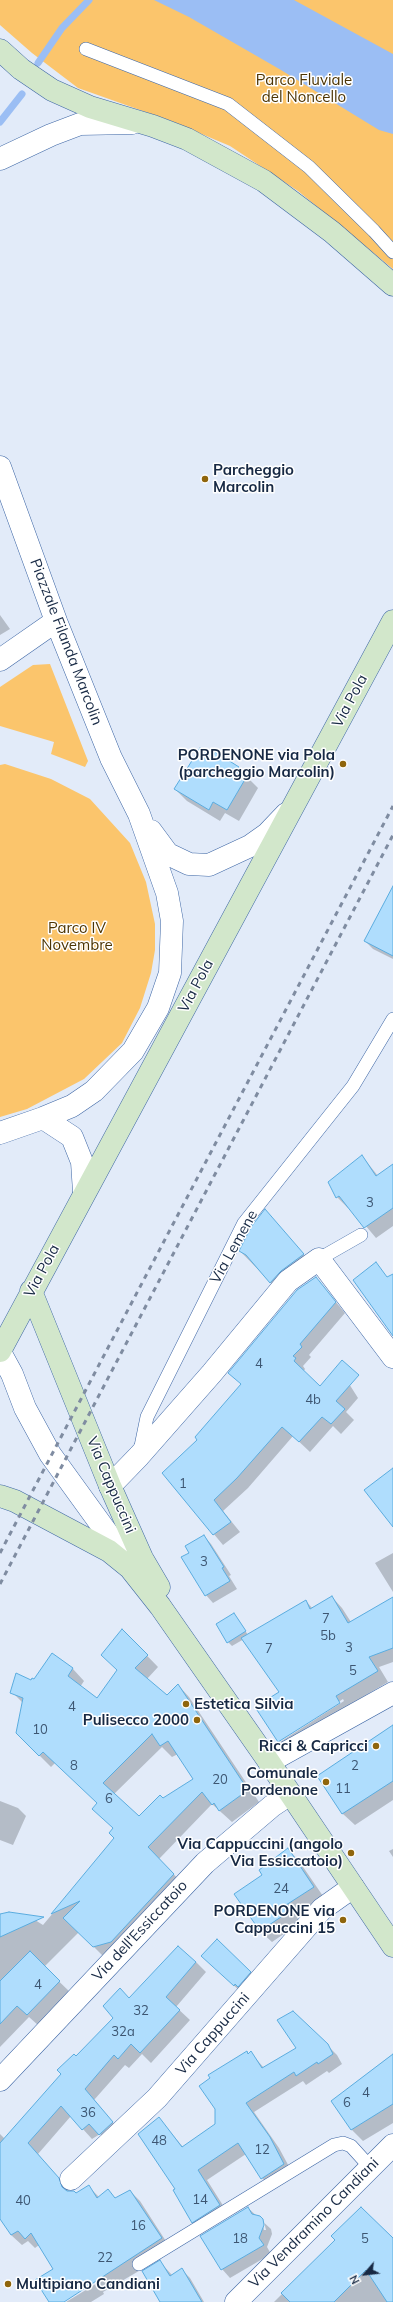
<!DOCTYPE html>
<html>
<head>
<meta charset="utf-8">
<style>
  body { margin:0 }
  #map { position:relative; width:393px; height:2302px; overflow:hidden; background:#e2ebf9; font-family:Mulish,sans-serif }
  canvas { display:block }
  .north { position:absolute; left:345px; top:2254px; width:40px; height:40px; -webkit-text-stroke:3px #fff; paint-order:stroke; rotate:242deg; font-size:11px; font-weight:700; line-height:16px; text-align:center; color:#172944 }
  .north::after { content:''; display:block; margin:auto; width:14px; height:18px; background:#172944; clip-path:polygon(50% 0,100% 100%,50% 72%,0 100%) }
</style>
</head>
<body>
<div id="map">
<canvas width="393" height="2302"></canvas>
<div class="north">N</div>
</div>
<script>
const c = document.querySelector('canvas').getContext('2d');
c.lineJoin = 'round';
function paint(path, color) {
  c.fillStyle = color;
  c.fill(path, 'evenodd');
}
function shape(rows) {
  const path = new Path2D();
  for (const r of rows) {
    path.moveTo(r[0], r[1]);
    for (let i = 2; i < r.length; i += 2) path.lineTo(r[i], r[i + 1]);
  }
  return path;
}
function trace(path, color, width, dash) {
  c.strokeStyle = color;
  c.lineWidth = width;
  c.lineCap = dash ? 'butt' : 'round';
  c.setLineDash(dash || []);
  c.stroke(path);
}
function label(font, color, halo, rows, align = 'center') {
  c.font = font + ' Mulish,sans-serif';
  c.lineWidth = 3;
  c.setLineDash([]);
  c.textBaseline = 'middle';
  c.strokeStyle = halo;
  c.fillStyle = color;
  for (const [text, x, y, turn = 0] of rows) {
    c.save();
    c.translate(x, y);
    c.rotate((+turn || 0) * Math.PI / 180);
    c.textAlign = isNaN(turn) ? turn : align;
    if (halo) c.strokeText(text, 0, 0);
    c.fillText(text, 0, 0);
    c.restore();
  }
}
paint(shape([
  [0,0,393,0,393,269,298,191,230,146,171,121,78,88,32,53,0,25],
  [50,664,88,761,85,767,51,754,54,742,0,726,0,687,33,665],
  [5,764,51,779,90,799,130,843,146,882,155,924,155,950,151,973,140,1008,122,1043,84,1079,27,1109,0,1117,0,765]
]), '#fbc56c');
paint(shape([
  [154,0,294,0,393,54,393,134,379,130,281,70,189,17]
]), '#9bbef4');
paint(shape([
  [0,615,10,629,0,635],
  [216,754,238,768,258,788,239,821,225,813,220,821,187,801,175,789],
  [393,907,393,959,373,949,365,941],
  [362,1156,378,1176,393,1166,393,1226,376,1238,350,1207,348,1208,337,1197],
  [265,1210,310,1262,278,1290,240,1251],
  [316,1278,345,1313,309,1355,311,1357,303,1366,305,1369,303,1372,320,1387,346,1379,358,1398,346,1412,354,1420,341,1434,333,1426,310,1452,293,1436,248,1488,223,1511,240,1532,223,1545,163,1473,199,1440,242,1385],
  [204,1536,211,1544,231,1575,229,1576,237,1589,213,1603,206,1595,190,1553],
  [393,1553,393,1592,375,1563],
  [332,1597,342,1608,351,1622,393,1598,393,1662,379,1667,388,1682,346,1707,289,1752,279,1742,256,1707,281,1692,244,1639,232,1646,228,1642,234,1614,248,1635,306,1601,313,1609],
  [343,1699,344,1701,280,1742,280,1740],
  [122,1630,158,1667,147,1679,167,1696,178,1685,189,1697,259,1802,232,1822,212,1804,159,1859,185,1886,105,1958,79,1932,44,1967,71,1993,39,2026,29,2017,0,2047,0,1915,27,1915,43,1925,116,1838,114,1829,98,1803,55,1763,51,1767,17,1733,23,1703,12,1692,34,1681,52,1654,73,1669,84,1681,80,1687,98,1699,118,1670],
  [162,1747,172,1757,178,1754,194,1780,139,1818,114,1794],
  [393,1726,393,1800,355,1825,343,1814,319,1776],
  [0,1801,18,1808,26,1816,13,1845,0,1840],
  [288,1849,299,1861,325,1899,297,1917,300,1923,272,1942,260,1931,236,1894,263,1875],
  [393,1849,393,1857,389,1851],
  [196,1962,206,1972,176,2007,190,2020,151,2063,142,2054,129,2068,125,2065,94,2100,122,2133,110,2145,100,2134,92,2139,71,2116,38,2154,70,2192,76,2194,88,2186,99,2197,108,2191,116,2199,130,2191,140,2201,171,2249,144,2268,103,2292,104,2294,91,2302,66,2302,99,2282,98,2280,62,2302,50,2302,54,2270,39,2245,35,2248,28,2241,22,2245,11,2235,0,2217,0,2134,5,2139,129,2000],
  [211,1964,250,1972,258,1981,243,1994],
  [327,2045,337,2055,342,2064,329,2073,327,2071,306,2085,303,2081,254,2112,279,2148,293,2174,272,2188,262,2178,246,2154,207,2180,229,2215,202,2231,192,2222,176,2189,159,2119,183,2147,216,2125,248,2055,251,2053,264,2068],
  [393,2054,393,2123,363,2141,352,2130,332,2101],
  [248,2208,271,2229,272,2234,267,2247,271,2254,230,2278,222,2269],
  [262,2222,264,2222,266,2230,264,2230],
  [336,2240,393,2240,393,2302,274,2302],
  [160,2262,172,2275,182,2270,190,2278,204,2302,162,2302]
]), '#0003');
trace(shape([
  [38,63,62,28,89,0],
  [0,122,22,94]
]), '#9bbef4', 7);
const building = shape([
  [200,748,214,755,215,752,239,767,237,770,247,776,227,810,213,802,209,810,174,789,200,748],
  [393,886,393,956,364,941,393,886],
  [362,1155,376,1176,393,1164,393,1208,364,1228,339,1196,336,1198,328,1182,362,1155],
  [265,1209,304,1254,281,1271,270,1283,246,1255,239,1251,251,1227,265,1209],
  [376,1262,387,1277,393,1274,393,1336,353,1280,376,1262],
  [316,1277,336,1302,300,1344,302,1347,293,1356,296,1358,294,1361,320,1386,342,1360,359,1375,336,1401,345,1409,331,1424,322,1417,299,1442,282,1427,237,1478,214,1500,231,1522,213,1535,162,1473,197,1440,195,1437,241,1384,228,1373,297,1290,316,1277],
  [393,1468,393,1527,364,1490,393,1468],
  [204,1535,224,1567,222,1568,230,1581,205,1596,181,1557,189,1553,185,1546,204,1535],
  [332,1596,348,1623,393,1597,393,1648,369,1657,378,1671,336,1696,340,1703,278,1742,255,1707,279,1692,241,1638,306,1600,310,1609,332,1596],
  [234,1613,246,1631,227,1643,216,1624,234,1613],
  [122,1629,148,1655,135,1668,167,1695,178,1684,248,1790,219,1811,214,1803,212,1805,202,1792,148,1847,174,1874,111,1942,93,1947,63,1918,80,1901,51,1914,114,1838,109,1833,113,1828,92,1809,97,1803,43,1752,39,1756,16,1733,23,1698,10,1693,16,1673,31,1680,32,1678,34,1679,52,1653,73,1668,68,1676,97,1698,117,1670,101,1655,122,1629],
  [152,1734,160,1746,168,1741,193,1779,163,1798,160,1795,139,1816,103,1783,152,1734],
  [393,1725,393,1781,342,1814,317,1776,393,1725],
  [288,1848,314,1887,286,1905,290,1911,260,1931,234,1894,262,1875,259,1870,288,1848],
  [9,1912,44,1917,0,1937,0,1914,9,1912],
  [217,1939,251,1972,238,1987,235,1984,234,1986,201,1956,217,1939],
  [178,1946,196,1962,166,1997,180,2010,140,2053,131,2044,118,2059,114,2055,85,2089,113,2122,99,2135,89,2124,82,2130,61,2106,28,2143,59,2178,62,2187,67,2191,74,2191,76,2193,89,2185,97,2198,108,2189,115,2198,130,2190,162,2238,64,2302,49,2302,35,2280,53,2269,31,2233,25,2239,18,2231,11,2235,0,2219,0,2143,61,2074,57,2070,74,2054,76,2056,113,2018,103,2006,120,1988,129,1998,178,1946],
  [30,1951,60,1981,27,2015,17,2006,0,2024,0,1981,30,1951],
  [293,2011,328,2044,333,2054,318,2064,317,2062,296,2076,294,2072,246,2103,270,2137,284,2164,261,2179,238,2143,198,2170,220,2205,192,2223,173,2190,175,2189,138,2134,159,2117,182,2147,215,2124,215,2109,199,2086,210,2078,208,2075,247,2051,248,2054,251,2051,262,2068,296,2048,277,2020,293,2011],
  [393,2054,393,2104,351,2130,331,2101,393,2054],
  [248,2207,252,2214,260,2216,263,2219,264,2225,259,2238,264,2245,221,2270,200,2236,248,2207],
  [361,2207,393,2238,393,2302,387,2302,366,2270,334,2302,290,2302,281,2293,335,2240,331,2236,361,2207],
  [160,2260,170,2276,182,2268,202,2302,160,2302,142,2271,160,2260]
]);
paint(building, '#afddfd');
trace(building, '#5aacdf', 1);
const lane = shape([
  [86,49,228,104,309,167,374,231,393,252],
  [319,1259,361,1235],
  [140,1451,147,1417,244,1223,353,1086,393,1019],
  [139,2264,334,2145,343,2143,351,2146,370,2167]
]);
const street = shape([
  [0,159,51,135,80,124,132,123],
  [0,467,56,621,111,758,139,814,167,893,172,921,170,973,158,1008,133,1051,94,1091,72,1106,43,1118,0,1133],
  [0,660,56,621],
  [151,831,168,854,189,864,209,865,250,846,267,834,286,814],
  [43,1118,72,1137,82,1162,84,1192],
  [0,1352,12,1374,25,1408,50,1454,113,1541,129,1566],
  [110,1486,139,1456,212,1373,288,1281,319,1259,393,1357],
  [269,1762,393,1693],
  [0,2080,205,1863,272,1806,290,1794],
  [71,2179,157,2098,322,1909,353,1887],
  [236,2302,393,2145]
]);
const secondary = shape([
  [0,50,21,69,52,90,90,107,153,126,187,139,264,181,332,232,393,285],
  [31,1291,110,1486,142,1558,159,1587],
  [0,1351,393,621],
  [0,1496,15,1501,109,1551,130,1568,160,1606,269,1762,393,1946]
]);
trace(lane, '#3d66a5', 14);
trace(street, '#3d66a5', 23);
trace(secondary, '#3d66a5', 23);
trace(lane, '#fff', 13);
trace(street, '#fff', 22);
trace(secondary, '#d2e7cb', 22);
trace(shape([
  [0,1553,393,806],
  [0,1584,393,835]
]), '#7f8ca1', 3, [5, 5]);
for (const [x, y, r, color] of [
  [205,479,4,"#8f650c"],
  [343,764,4,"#8f650c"],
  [186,1704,4,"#8f650c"],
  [197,1720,4,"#8f650c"],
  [376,1746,4,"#8f650c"],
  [326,1782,4,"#8f650c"],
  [351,1853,4,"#8f650c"],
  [343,1920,4,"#8f650c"],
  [8,2284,4,"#8f650c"]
]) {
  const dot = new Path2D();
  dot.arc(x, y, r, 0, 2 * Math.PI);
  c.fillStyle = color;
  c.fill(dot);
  trace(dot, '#fff', 1.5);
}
label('13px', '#3d5672', null, [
  ["3",370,1203],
  ["4",259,1364],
  ["4b",313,1400],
  ["1",183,1484],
  ["3",204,1562],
  ["7",326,1619],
  ["5b",328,1636],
  ["3",349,1648],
  ["7",269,1649],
  ["5",353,1671],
  ["4",72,1707],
  ["10",40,1730],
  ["8",74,1766],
  ["2",355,1766],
  ["20",220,1780],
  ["11",343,1789],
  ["6",109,1799],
  ["24",281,1889],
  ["4",38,1985],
  ["32",141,2011],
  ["32a",123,2032],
  ["4",366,2093],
  ["6",347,2103],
  ["36",88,2113],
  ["48",159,2141],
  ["12",262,2150],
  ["14",200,2200],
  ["40",23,2201],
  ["16",138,2226],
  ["18",240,2239],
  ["5",365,2239],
  ["22",105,2258]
]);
label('15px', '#4d3504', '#fff', [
  ["Parco Fluviale",304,80],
  ["del Noncello",304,97],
  ["Parco IV",77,928],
  ["Novembre",77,945]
]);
label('bold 15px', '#172944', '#fff', [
  ["Parcheggio",213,470,"left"],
  ["Marcolin",213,487,"left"],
  ["PORDENONE via Pola",335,755],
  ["(parcheggio Marcolin)",335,772],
  ["Estetica Silvia",194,1704,"left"],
  ["Pulisecco 2000",189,1720],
  ["Ricci & Capricci",368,1746],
  ["Comunale",318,1773],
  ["Pordenone",318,1790],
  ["Via Cappuccini (angolo",343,1844],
  ["Via Essiccatoio)",343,1861],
  ["PORDENONE via",335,1911],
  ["Cappuccini 15",335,1928],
  ["Multipiano Candiani",16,2284,"left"]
], 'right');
label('15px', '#172944', '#fff', [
  ["Piazzale Filanda Marcolin",66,642,69],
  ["Via Pola",350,701,-62],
  ["Via Pola",196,986,-62],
  ["Via Lemene",234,1247,-61],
  ["Via Pola",42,1271,-62],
  ["Via Cappuccini",111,1485,67],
  ["Via dell'Essiccatoio",140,1931,-47],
  ["Via Cappuccini",213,2034,-49],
  ["Via Vendramino Candiani",314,2223,-45]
]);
</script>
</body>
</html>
